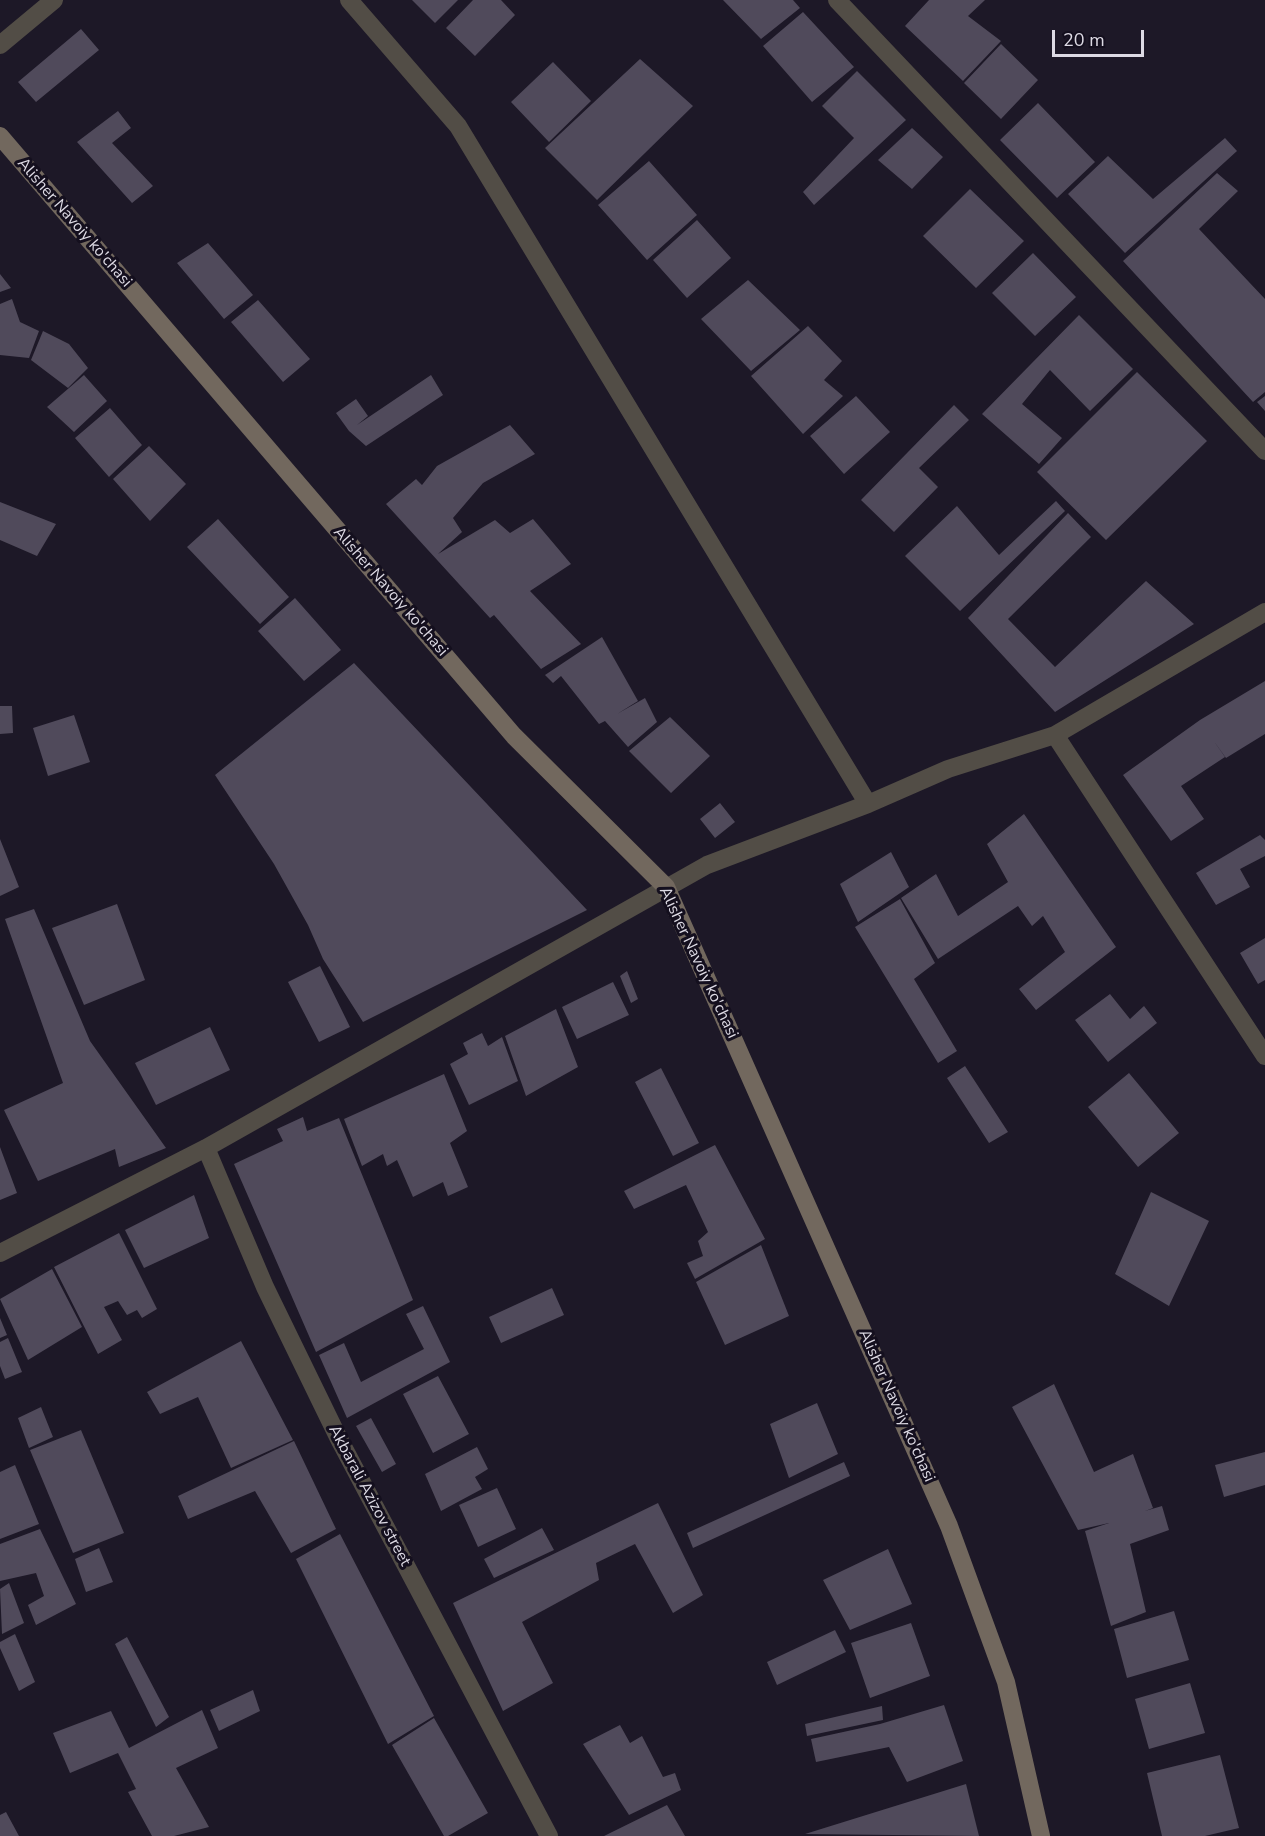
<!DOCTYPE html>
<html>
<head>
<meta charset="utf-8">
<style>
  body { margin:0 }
  #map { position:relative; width:1265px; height:1836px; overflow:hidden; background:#1d1827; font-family:"Nunito Sans",sans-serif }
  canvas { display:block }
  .scale { position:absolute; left:1052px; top:30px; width:92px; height:27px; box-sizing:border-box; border:3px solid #dddae4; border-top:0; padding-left:8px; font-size:18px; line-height:21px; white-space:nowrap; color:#dddae4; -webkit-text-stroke:4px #140f1e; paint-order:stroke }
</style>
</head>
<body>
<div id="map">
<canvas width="1265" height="1836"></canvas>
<div class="scale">20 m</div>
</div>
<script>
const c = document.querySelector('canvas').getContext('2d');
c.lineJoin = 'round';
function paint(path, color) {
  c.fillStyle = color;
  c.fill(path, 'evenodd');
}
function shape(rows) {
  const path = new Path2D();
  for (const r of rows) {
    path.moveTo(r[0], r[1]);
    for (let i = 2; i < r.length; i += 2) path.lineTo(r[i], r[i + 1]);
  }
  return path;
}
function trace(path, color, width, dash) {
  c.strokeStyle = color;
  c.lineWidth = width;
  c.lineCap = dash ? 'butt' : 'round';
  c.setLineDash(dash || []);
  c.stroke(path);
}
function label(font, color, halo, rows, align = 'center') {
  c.font = font + ' "Nunito Sans",sans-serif';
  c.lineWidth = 6;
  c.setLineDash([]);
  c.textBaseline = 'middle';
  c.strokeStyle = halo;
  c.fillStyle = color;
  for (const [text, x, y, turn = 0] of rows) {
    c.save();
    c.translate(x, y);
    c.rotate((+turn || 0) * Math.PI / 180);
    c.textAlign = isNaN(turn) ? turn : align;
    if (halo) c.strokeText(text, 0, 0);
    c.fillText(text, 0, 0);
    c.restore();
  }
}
paint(shape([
  [412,0,458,0,435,23],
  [473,0,501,0,515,15,475,56,446,28],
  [723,0,793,0,800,8,761,39],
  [929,0,985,0,968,16,1001,41,963,81,905,26],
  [803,12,854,67,812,102,763,46],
  [81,29,99,50,36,102,18,82],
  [1001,44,1038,80,1001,119,964,83],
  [640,59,693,106,597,200,545,148],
  [553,62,591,101,549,142,511,102],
  [857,71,906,120,814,205,803,192,854,138,822,106],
  [1038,103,1095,162,1057,198,1000,140],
  [118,111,131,128,112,143,153,186,132,203,77,142],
  [912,128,943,157,912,189,878,160],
  [1225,138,1237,151,1125,253,1068,194,1108,156,1153,199],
  [649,161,697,215,647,260,598,205],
  [1217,173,1238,191,1199,229,1265,299,1265,392,1253,402,1123,261],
  [970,189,1024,241,976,288,923,236],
  [697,220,731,258,687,298,653,260],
  [208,243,253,295,224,319,177,263],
  [1033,253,1076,297,1035,336,992,293],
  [0,274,11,288,0,292],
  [748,280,800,330,751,371,701,319],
  [12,299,20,322,39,331,29,358,0,355,0,304],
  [258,300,310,359,283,382,231,322],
  [1079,315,1133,369,1090,411,1050,370,1022,404,1062,438,1039,464,982,414],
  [808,326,842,361,824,380,843,396,803,434,751,376],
  [43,331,69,344,88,368,68,388,31,360],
  [1137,372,1207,441,1106,540,1037,472],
  [84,375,107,401,74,432,47,407],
  [431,375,443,395,366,446,349,431,336,413,356,399,368,416,357,425],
  [856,396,890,432,844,474,810,436],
  [1265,396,1265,411,1257,402],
  [954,405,969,420,919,468,938,487,894,532,861,500],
  [110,408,142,445,109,477,75,438],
  [510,425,535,454,483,483,453,518,462,532,438,554,495,520,510,533,533,519,571,564,530,591,581,644,541,669,494,615,490,618,386,504,416,479,422,485,437,466],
  [149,446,186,484,150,521,113,479],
  [1056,501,1065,511,960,611,905,556,957,506,999,555],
  [0,502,56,524,37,556,0,540],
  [1068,513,1091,537,1008,619,1055,667,1146,581,1194,624,1055,712,968,618],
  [218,519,289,597,260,624,187,547],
  [295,598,341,650,304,681,258,631],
  [602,637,638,701,617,714,645,698,657,722,628,747,605,721,599,724,561,676,553,683,545,675],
  [354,663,587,910,363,1022,323,959,308,925,274,864,215,775],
  [1265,681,1265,734,1226,758,1213,740,1225,757,1181,786,1204,819,1171,841,1123,775,1200,720],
  [0,706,12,706,13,733,0,734],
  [74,715,90,762,48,776,33,728],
  [670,717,710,756,671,793,629,751],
  [720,803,735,822,715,838,700,819],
  [1024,814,1116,947,1036,1010,1019,989,1065,952,1043,916,1032,926,1018,906,938,959,901,898,936,874,958,916,1008,882,987,844],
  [1260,835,1265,840,1265,856,1240,869,1250,887,1216,905,1196,873],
  [0,839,19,887,0,896],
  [891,852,909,887,858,922,840,884],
  [900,899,935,963,914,979,957,1051,938,1063,855,927],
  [117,904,145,980,84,1005,52,928],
  [34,909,90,1041,166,1148,119,1167,115,1149,38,1181,4,1110,63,1083,5,919],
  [1265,938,1265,980,1258,984,1240,953],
  [320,966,350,1027,319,1042,288,982],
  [627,971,638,999,631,1003,620,976],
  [613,982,629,1015,577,1039,562,1007],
  [1110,994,1130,1019,1144,1006,1157,1023,1108,1062,1075,1020],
  [556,1009,578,1067,526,1096,505,1036],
  [210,1027,230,1070,156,1105,135,1063],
  [482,1033,488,1046,502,1037,518,1081,469,1105,450,1064,468,1054,463,1043],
  [965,1066,1008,1132,989,1143,947,1078],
  [661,1068,699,1143,673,1156,635,1082],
  [1129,1073,1179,1133,1138,1167,1088,1107],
  [444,1074,467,1131,450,1143,468,1187,448,1196,443,1182,413,1197,397,1160,387,1166,383,1154,362,1166,344,1119],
  [303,1117,307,1131,339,1118,413,1300,316,1352,234,1164,283,1141,277,1129],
  [715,1145,765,1239,695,1279,687,1263,703,1256,698,1241,708,1232,686,1185,634,1209,624,1191],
  [0,1147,17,1193,0,1200],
  [1151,1192,1209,1221,1169,1306,1115,1274],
  [194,1195,209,1238,144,1268,125,1230],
  [119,1233,157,1309,142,1318,137,1310,127,1315,118,1301,104,1307,122,1340,98,1354,54,1267],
  [761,1245,789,1316,725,1345,696,1282],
  [52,1269,82,1327,28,1360,0,1299],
  [552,1288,564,1315,501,1343,489,1317],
  [423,1306,450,1362,347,1418,319,1355,344,1343,361,1382,424,1349,406,1314],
  [0,1318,7,1335,0,1338],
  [8,1338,22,1372,5,1379,0,1366,0,1342],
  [241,1341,293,1440,231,1468,198,1397,160,1414,147,1392],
  [438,1376,469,1434,433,1453,403,1394],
  [1054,1384,1094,1472,1133,1454,1153,1508,1145,1511,1162,1506,1169,1530,1130,1544,1146,1612,1111,1626,1085,1531,1109,1523,1078,1530,1012,1407],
  [817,1403,838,1454,789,1478,770,1424],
  [41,1407,53,1437,29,1448,18,1418],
  [371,1418,396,1464,382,1472,356,1426],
  [81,1430,124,1533,73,1553,30,1450],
  [294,1441,336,1529,291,1553,255,1491,188,1519,178,1496],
  [477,1447,488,1469,475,1477,482,1489,441,1511,425,1474],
  [1265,1452,1265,1485,1224,1497,1215,1465],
  [844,1462,850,1476,693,1548,687,1533],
  [15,1465,39,1524,0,1539,0,1472],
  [497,1488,516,1529,478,1547,459,1505],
  [658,1503,703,1595,673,1613,635,1544,596,1563,599,1580,522,1622,553,1683,503,1711,453,1603],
  [542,1528,554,1550,494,1578,484,1559],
  [40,1529,76,1604,36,1625,28,1605,44,1596,36,1573,0,1581,0,1544],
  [340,1534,434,1716,388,1744,296,1559],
  [99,1548,113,1582,86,1592,75,1559],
  [888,1549,912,1604,850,1630,823,1580],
  [9,1583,24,1623,2,1634,0,1589],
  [1174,1611,1189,1660,1127,1678,1114,1629],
  [911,1623,930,1676,870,1698,851,1643],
  [835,1630,846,1652,777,1685,767,1662],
  [15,1634,35,1682,19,1691,0,1648,0,1642],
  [127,1637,169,1717,156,1727,115,1644],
  [1190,1683,1205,1733,1149,1749,1135,1699],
  [253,1690,260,1711,219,1731,210,1710],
  [944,1705,963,1761,907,1782,889,1747,816,1762,811,1739,880,1724],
  [882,1706,883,1720,807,1736,805,1724],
  [202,1710,218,1748,176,1768,209,1827,174,1836,152,1836,128,1792,136,1789,118,1753,70,1773,53,1733,111,1711,129,1748],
  [434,1718,488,1813,448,1836,444,1836,392,1745],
  [620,1725,630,1743,642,1736,663,1777,675,1773,681,1790,629,1815,583,1744],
  [1220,1755,1239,1828,1205,1836,1162,1836,1147,1773],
  [966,1784,979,1836,805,1834],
  [667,1805,685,1836,604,1836],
  [6,1812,19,1836,0,1836,0,1815]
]), '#504a5b');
trace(shape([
  [349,0,458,126,868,804],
  [837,0,1265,451],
  [0,45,54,0],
  [1055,735,1265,1056],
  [206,1148,265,1287,339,1439,549,1836],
  [0,1253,206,1148,707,865,868,804,948,769,1055,735,1265,612]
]), '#524d46', 18);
trace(shape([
  [0,136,514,736,666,887,949,1526,1006,1682,1041,1836]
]), '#72685e', 18);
label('16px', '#dddae4', '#140f1e', [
  ["Alisher Navoiy ko'chasi",74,223,49],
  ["Alisher Navoiy ko'chasi",390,592,49],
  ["Alisher Navoiy ko'chasi",698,963,65],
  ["Alisher Navoiy ko'chasi",896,1406,66],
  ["Akbarali Azizov street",369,1496,62]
]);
</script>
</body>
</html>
